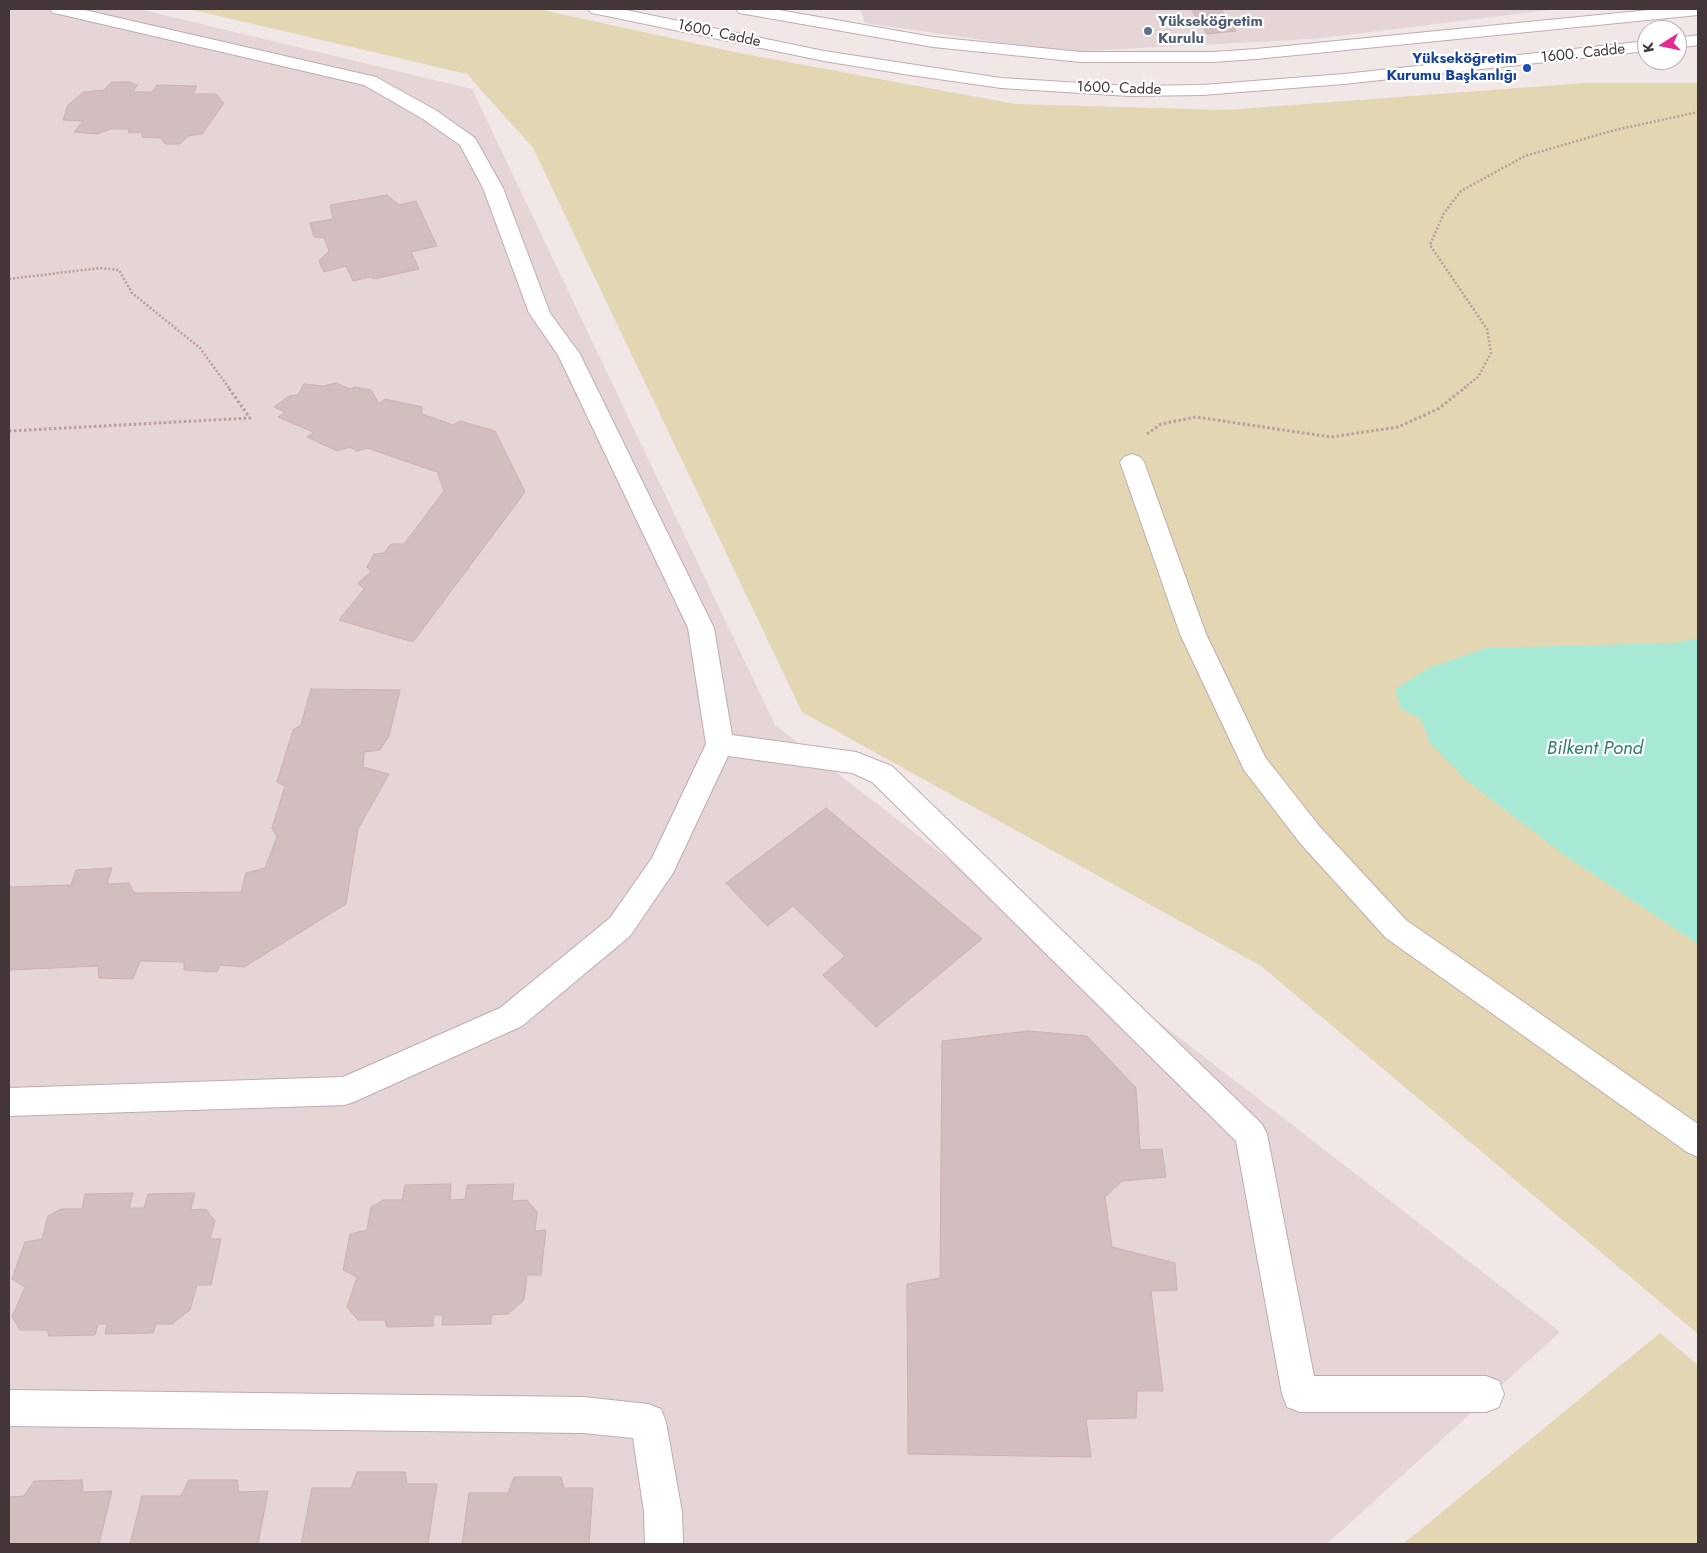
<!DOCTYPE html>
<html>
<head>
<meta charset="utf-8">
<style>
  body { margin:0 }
  #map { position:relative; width:1707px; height:1553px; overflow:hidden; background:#f2e7e7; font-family:Jost,sans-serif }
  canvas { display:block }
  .frame { position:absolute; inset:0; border:10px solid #443638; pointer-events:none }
  .north { position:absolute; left:1637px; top:20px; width:50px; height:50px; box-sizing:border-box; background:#fff; border:1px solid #b4afaf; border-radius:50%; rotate:260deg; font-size:14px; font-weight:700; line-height:20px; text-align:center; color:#443638 }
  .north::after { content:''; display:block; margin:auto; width:18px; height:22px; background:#e62992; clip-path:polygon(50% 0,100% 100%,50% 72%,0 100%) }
</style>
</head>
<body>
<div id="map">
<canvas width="1707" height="1553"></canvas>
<div class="frame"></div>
<div class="north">K</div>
</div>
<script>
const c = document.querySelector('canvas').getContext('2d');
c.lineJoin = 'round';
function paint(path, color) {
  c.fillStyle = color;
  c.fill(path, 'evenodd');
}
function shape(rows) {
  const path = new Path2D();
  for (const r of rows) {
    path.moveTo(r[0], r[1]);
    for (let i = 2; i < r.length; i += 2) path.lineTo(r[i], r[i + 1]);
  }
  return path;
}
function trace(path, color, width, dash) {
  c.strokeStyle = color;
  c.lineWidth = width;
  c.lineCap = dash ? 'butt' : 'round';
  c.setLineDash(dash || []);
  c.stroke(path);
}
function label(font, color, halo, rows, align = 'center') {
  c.font = font + ' Jost,sans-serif';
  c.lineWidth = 4.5;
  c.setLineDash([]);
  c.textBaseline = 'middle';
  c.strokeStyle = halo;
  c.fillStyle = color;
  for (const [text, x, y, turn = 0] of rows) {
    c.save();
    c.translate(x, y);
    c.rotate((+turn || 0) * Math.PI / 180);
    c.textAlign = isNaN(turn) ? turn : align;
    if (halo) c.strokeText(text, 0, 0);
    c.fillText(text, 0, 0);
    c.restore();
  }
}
paint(shape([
  [9,9,139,9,472,89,775,725,1560,1332,1327,1544,9,1544],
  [860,9,1557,9,1314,39,1066,52,865,23]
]), '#e5d5d6');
paint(shape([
  [189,9,538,9,739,53,1015,104,1227,110,1584,83,1698,83,1698,1334,1261,966,802,712,533,148,467,74],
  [1660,1333,1698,1365,1698,1544,1403,1544]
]), '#e2d6b3');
paint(shape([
  [1698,638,1698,944,1563,854,1466,780,1430,743,1421,719,1401,709,1395,689,1429,668,1486,648,1674,643]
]), '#a8e9d6');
const building = shape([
  [1191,9,1221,9,1236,31,1207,34,1191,9],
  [112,82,130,82,137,85,133,92,152,92,157,85,197,86,193,94,216,94,224,103,202,134,188,136,180,144,165,144,161,138,142,137,142,132,129,133,128,129,111,129,97,134,74,132,83,121,63,120,68,105,84,92,104,90,112,82],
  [387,195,399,205,416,201,437,246,411,252,419,269,374,279,370,277,353,281,346,266,324,272,319,261,329,251,324,238,314,237,310,223,333,219,330,205,387,195],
  [336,383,350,389,355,387,371,390,379,404,385,399,422,407,422,414,453,425,460,421,495,431,525,492,413,642,339,620,364,589,358,583,371,572,367,567,374,554,384,553,391,544,404,544,444,491,437,472,367,448,357,451,350,447,337,451,307,437,313,432,278,417,285,412,274,407,289,396,298,395,304,384,323,386,336,383],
  [311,689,400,690,389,736,380,750,364,752,363,767,389,774,358,829,346,904,244,967,220,965,217,972,184,970,184,962,140,961,133,979,99,978,98,966,9,970,9,887,71,885,76,870,112,868,107,884,129,883,134,893,241,892,246,873,265,868,277,837,272,828,285,786,277,782,293,730,301,725,311,689],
  [826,808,982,939,876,1027,823,975,845,956,793,906,767,926,726,883,826,808],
  [1028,1031,1087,1036,1136,1088,1140,1150,1162,1149,1166,1177,1122,1181,1105,1197,1112,1247,1175,1263,1177,1290,1151,1291,1163,1391,1137,1391,1136,1418,1086,1419,1091,1457,908,1454,907,1284,940,1278,942,1041,1028,1031],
  [451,1184,450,1200,465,1199,467,1185,514,1184,512,1201,527,1200,537,1212,535,1231,546,1230,541,1275,527,1275,524,1300,508,1314,491,1315,491,1324,442,1325,443,1315,434,1315,433,1326,387,1327,385,1320,358,1320,347,1307,357,1277,343,1270,350,1234,367,1230,371,1207,383,1200,402,1200,405,1185,451,1184],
  [133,1193,129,1208,144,1208,148,1194,195,1193,191,1210,206,1209,215,1221,210,1239,221,1239,211,1285,197,1285,190,1310,172,1324,156,1324,153,1333,105,1334,107,1324,98,1324,95,1335,49,1336,47,1330,20,1330,12,1317,25,1287,12,1279,25,1242,42,1239,48,1216,61,1209,82,1209,85,1194,133,1193],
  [357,1472,405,1472,407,1484,437,1484,428,1544,301,1544,312,1488,351,1488,357,1472],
  [514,1477,561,1477,564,1488,593,1488,589,1544,462,1544,469,1493,508,1493,514,1477],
  [82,1480,83,1492,112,1491,99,1544,9,1544,9,1497,24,1496,34,1481,82,1480],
  [189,1480,237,1480,239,1492,268,1491,258,1544,130,1544,142,1496,181,1496,189,1480]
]);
paint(building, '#d2bdbf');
trace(building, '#ccb1b4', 1);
const minor = shape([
  [50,9,80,9,376,77,437,111,475,138,503,188,550,313,580,354,714,628,732,735,856,752,892,766,1262,1124,1267,1134,1314,1376,1486,1376,1499,1381,1504,1394,1499,1407,1486,1412,1300,1412,1287,1407,1282,1394,1236,1141,872,782,852,773,728,756,673,873,630,936,522,1026,356,1101,345,1105,9,1116,9,1088,343,1077,500,1008,610,918,652,858,706,744,688,628,558,355,529,313,483,188,460,145,423,119,364,85,59,14,53,13,50,9],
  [588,9,621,9,824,51,1001,78,1129,86,1202,85,1344,74,1647,41,1647,51,1344,84,1202,95,1129,96,1001,88,910,75,824,61,597,14,591,13,588,9],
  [736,9,773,9,933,37,1081,52,1213,52,1256,49,1659,9,1698,9,1698,15,1256,59,1213,62,1081,62,933,47,745,14,739,13,736,9],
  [1698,35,1698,45,1677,48,1677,38,1698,35],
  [1132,454,1140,457,1144,462,1206,634,1265,757,1320,827,1406,920,1698,1124,1698,1157,1687,1152,1386,938,1300,843,1244,770,1180,634,1120,462,1124,457,1132,454],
  [9,1390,583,1397,648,1404,661,1409,666,1422,682,1512,683,1544,645,1544,644,1512,633,1438,583,1433,9,1426,9,1390]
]);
trace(minor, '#bfadae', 2);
trace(shape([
  [9,279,100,268,119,270,132,293,200,348,229,388],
  [1464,388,1478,377,1491,353,1487,329,1430,245,1444,213,1461,191,1525,156,1615,130,1698,112]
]), '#bd9d9f', 2.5, [2, 2]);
trace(shape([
  [9,431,250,418,228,387],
  [1147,434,1161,424,1196,417,1331,437,1398,427,1438,409,1466,387]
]), '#bd9d9f', 3, [2.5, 2.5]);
paint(minor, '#fff');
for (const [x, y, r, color] of [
  [1148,31,5,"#5c6f8a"],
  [1527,68,5,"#1a4fb4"]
]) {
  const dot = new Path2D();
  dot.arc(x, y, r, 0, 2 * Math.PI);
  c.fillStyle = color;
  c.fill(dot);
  trace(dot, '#fff', 2);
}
label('bold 15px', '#4e5e75', '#fff', [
  ["Yükseköğretim",1158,22],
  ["Kurulu",1158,39]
], 'left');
label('15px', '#443638', '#fff', [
  ["1600. Cadde",719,34,12],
  ["1600. Cadde",1583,54,-6],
  ["1600. Cadde",1119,89,2]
]);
label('bold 15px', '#164399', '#fff', [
  ["Yükseköğretim",1517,59],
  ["Kurumu Başkanlığı",1517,76]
], 'right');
label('italic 19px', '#2f816a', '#fff', [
  ["Bilkent Pond",1595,749]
]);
</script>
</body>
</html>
